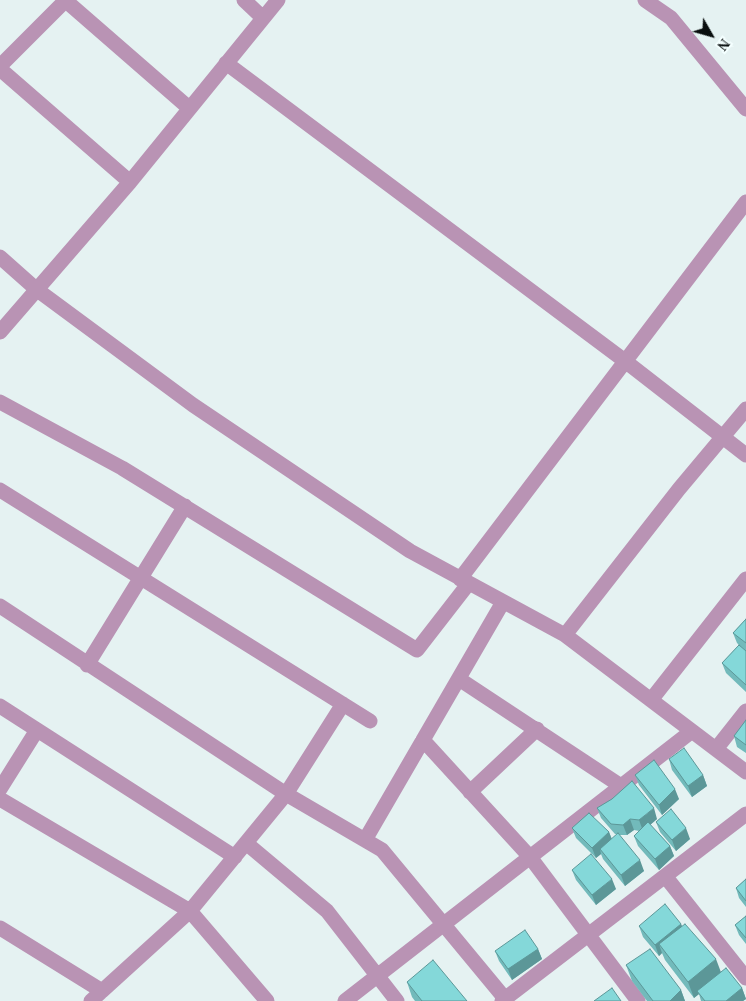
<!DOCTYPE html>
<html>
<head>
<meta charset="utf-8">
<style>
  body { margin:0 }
  #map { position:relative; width:746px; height:1001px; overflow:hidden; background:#e5f2f2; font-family:Georgia,serif }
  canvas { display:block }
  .north { position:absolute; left:686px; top:10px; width:50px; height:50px; -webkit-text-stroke:4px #f4ffff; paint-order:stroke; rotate:128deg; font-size:14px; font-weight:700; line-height:20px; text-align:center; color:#090e0e }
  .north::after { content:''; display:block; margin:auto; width:18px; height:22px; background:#090e0e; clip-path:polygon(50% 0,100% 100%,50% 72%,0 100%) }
</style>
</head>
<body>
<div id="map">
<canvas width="746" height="1001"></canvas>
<div class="north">N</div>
</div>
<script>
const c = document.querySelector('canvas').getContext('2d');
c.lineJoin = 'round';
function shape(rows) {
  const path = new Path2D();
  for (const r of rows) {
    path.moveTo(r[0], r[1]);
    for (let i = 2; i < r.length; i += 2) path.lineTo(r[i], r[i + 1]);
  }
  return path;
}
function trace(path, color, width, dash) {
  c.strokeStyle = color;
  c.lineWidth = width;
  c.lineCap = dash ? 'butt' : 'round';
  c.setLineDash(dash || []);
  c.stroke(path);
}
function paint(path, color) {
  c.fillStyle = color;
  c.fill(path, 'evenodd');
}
trace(shape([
  [65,0,189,108],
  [244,0,263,18],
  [645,0,671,18,746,109],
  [226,63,625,361,746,455],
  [0,66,66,0],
  [0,69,130,182],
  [0,257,36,289,193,405,410,551,565,635,679,489,746,409],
  [0,332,130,182,278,0],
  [0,402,122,468,417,650,469,583],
  [0,490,370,721],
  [460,579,746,202],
  [0,606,286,794,382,850,507,1001],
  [565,635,746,772],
  [87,665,185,506],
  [459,679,621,786],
  [651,700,746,579],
  [0,706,235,857],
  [423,740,530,857,638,1001],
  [716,749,746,711],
  [0,789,37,730],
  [470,792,537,729],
  [0,799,190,911,267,1001],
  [365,840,503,602],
  [246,843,327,911,397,1001],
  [665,876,746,978],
  [0,928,102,991],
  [91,1001,190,911,286,794,343,704],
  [345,1001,692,731],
  [502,1001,746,814]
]), '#b993b4', 15);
paint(shape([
  [746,619,746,692,726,673,722,663,739,645,737,643,733,633],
  [746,720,746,753,737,747,734,736],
  [669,759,703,775,707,786,692,797,672,770],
  [635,775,679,799,662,815,639,785],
  [597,808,657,819,650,825,670,846,674,856,659,870,638,846,634,836,639,831,634,830,627,835,619,835,644,871,625,886,603,859,601,854,596,858,576,838,572,828,609,832,612,839,617,834,615,834,601,818],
  [656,822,690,839,676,851,660,832],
  [572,870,616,889,596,905,576,880],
  [746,879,746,907,739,898,736,888],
  [746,916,746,944,739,935,735,925],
  [681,924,682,926,721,973,742,988,746,999,743,1001,701,1001,699,994,694,998,665,960,662,953,659,956,643,937,639,926],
  [538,949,542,959,512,980,499,961,495,951],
  [626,965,681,990,685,1001,647,1001,632,981],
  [407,982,467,1001,415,1001,412,997]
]), '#72babb');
paint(shape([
  [703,775,707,786,692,797,688,786],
  [675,789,679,799,662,815,659,805],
  [654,808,657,819,643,831,639,820],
  [630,819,634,830,627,835,623,825],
  [686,828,690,839,676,851,672,840],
  [609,832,613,843,600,849,601,854,596,858,592,848],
  [670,846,674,856,659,870,655,859],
  [640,860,644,871,625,886,621,875],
  [612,879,616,889,596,905,592,895],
  [681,924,685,934,659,944,662,953,659,956,655,945],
  [538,949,542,959,512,980,508,969],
  [716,959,722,975,697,991,699,994,694,998,688,982],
  [742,988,746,999,743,1001,726,1001],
  [681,990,685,1001,670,1001]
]), '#5c9798');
const building = shape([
  [746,619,746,643,733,633,746,619],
  [739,645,746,651,746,685,722,663,739,645],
  [746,720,746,745,734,736,746,720],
  [684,748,703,775,688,786,669,759,684,748],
  [654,760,675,789,659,805,635,775,654,760],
  [632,781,654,808,639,820,630,819,623,825,611,824,597,808,612,799,632,781],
  [671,809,686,828,672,840,656,822,671,809],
  [589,813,609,832,592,848,572,828,589,813],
  [648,822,670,846,655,859,634,836,648,822],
  [618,833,640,860,621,875,600,849,618,833],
  [591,854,612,879,592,895,572,870,591,854],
  [746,879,746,901,736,888,746,879],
  [665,904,681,924,655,945,639,926,665,904],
  [746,916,746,938,735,925,746,916],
  [685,924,716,959,688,982,659,944,685,924],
  [525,930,538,949,508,969,495,951,525,930],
  [650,949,681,990,670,1001,653,1001,626,965,650,949],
  [433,960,467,1001,422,1001,407,982,433,960],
  [726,968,742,988,726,1001,705,1001,697,991,726,968],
  [612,988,621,1001,594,1001,612,988]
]);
paint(building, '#84d8d9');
trace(building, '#5c9798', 1);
</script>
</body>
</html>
